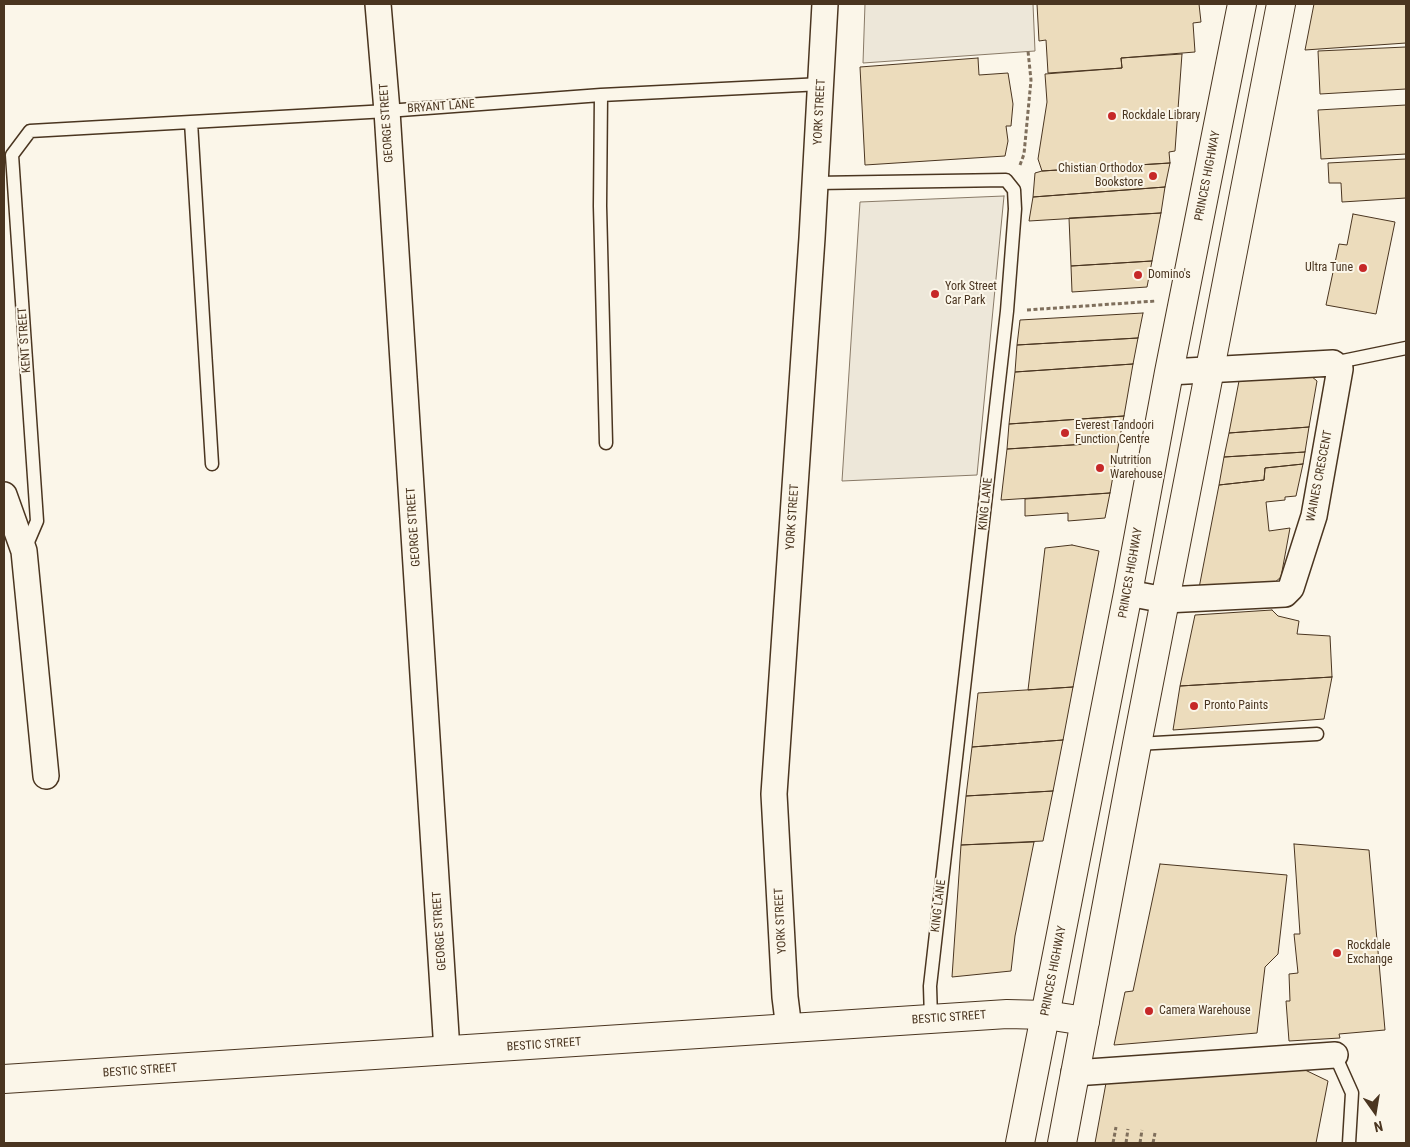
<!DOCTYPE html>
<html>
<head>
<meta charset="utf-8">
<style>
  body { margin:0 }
  #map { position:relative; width:1410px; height:1147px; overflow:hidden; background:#fbf6e9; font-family:"Roboto Condensed",sans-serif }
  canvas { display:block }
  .frame { position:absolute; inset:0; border:5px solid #4a3520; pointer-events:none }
  .north { position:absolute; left:1350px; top:1087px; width:50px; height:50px; -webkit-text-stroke:4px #fbf6e9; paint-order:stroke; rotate:167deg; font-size:14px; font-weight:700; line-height:20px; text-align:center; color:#4a3520 }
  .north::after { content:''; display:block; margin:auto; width:18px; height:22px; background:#4a3520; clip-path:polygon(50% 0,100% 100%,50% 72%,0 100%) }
</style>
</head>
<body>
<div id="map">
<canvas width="1410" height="1147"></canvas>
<div class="frame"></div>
<div class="north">N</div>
</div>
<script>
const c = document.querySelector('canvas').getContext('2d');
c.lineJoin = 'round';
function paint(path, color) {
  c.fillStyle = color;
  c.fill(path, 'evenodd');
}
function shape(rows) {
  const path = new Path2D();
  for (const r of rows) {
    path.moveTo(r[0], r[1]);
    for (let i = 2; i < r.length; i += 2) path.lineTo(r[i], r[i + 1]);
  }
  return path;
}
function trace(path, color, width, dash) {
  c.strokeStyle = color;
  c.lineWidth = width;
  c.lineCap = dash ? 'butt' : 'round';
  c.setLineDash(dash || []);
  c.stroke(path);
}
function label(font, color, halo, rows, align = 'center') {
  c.font = font + ' "Roboto Condensed",sans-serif';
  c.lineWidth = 4;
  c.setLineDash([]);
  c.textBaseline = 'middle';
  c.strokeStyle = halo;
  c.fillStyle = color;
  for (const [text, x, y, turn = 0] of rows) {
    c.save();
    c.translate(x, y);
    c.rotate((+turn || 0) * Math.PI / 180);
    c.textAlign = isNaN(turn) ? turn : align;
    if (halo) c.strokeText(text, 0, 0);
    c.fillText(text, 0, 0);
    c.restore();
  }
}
const parking = shape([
  [865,4,1033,4,1035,51,863,63,865,4],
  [1004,196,977,475,842,481,860,202,1004,196]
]);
paint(parking, '#ede7d9');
trace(parking, '#887966', 1);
const building = shape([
  [1037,4,1199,4,1201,22,1193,23,1195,52,1121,58,1122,68,1048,73,1046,40,1039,41,1037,4],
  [1314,4,1406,4,1406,43,1305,50,1314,4],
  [1406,47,1406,89,1320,94,1318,51,1406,47],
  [1182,54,1175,151,1169,152,1170,163,1042,171,1038,159,1047,102,1045,74,1122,68,1121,58,1182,54],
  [978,58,979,75,1008,73,1013,104,1011,126,1006,126,1008,141,1005,156,865,165,860,67,978,58],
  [1406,105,1406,154,1321,159,1318,110,1406,105],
  [1406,159,1406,198,1342,202,1341,183,1329,183,1328,163,1406,159],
  [1170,163,1165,187,1033,197,1035,173,1042,171,1170,163],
  [1165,187,1161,213,1029,221,1033,197,1165,187],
  [1161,213,1152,261,1071,266,1069,218,1161,213],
  [1353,214,1395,222,1376,314,1326,305,1339,244,1347,245,1353,214],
  [1152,261,1147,287,1072,292,1071,266,1152,261],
  [1143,313,1138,338,1017,345,1020,320,1143,313],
  [1138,338,1133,364,1015,372,1017,345,1138,338],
  [1133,364,1124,416,1009,424,1015,372,1133,364],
  [1311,376,1317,381,1309,427,1229,433,1239,381,1311,376],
  [1124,416,1119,442,1007,449,1009,424,1124,416],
  [1309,427,1305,452,1224,457,1229,433,1309,427],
  [1119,442,1110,493,1001,500,1007,449,1119,442],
  [1305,452,1303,464,1265,468,1264,480,1219,485,1224,457,1305,452],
  [1303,464,1296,496,1285,497,1285,500,1266,502,1269,531,1290,528,1281,577,1274,583,1199,588,1219,485,1264,480,1265,468,1303,464],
  [1110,493,1105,518,1068,521,1068,513,1025,516,1025,499,1110,493],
  [1072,545,1099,551,1073,687,1028,690,1045,548,1072,545],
  [1272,610,1278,616,1299,621,1297,634,1330,636,1332,677,1180,686,1195,615,1272,610],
  [1332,677,1324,719,1173,730,1180,686,1332,677],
  [1073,687,1063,740,972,747,978,693,1073,687],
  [1063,740,1053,791,966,796,972,747,1063,740],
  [1053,791,1043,841,961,845,966,796,1053,791],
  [1034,842,1015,936,1011,971,952,977,961,845,1034,842],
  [1294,844,1369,850,1385,1030,1339,1034,1340,1038,1289,1041,1286,1001,1290,1001,1289,974,1298,973,1294,934,1300,934,1294,844],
  [1160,864,1287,875,1278,954,1265,967,1257,1033,1114,1045,1125,992,1133,991,1160,864],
  [1303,1069,1328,1081,1316,1143,1095,1143,1106,1083,1303,1069]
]);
paint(building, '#ecdcbc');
trace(building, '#4a3520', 1);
const service = shape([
  [601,95,600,206,606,443],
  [191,122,212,464],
  [816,183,1006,180,1014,190,1015,209,1007,311,930,986,931,1019],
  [1333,363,1406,348],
  [25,549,37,521,12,155,30,131,387,111,601,95,822,84],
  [1137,744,1317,734],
  [1335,1055,1352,1093,1349,1143]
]);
const minor = shape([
  [378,4,387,111,447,1051],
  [4,495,24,551,46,776],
  [1128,593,1165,600,1285,594,1291,588,1314,516,1340,369,1333,363,1169,372],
  [789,1029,785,997,774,794,812,238,825,4],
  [1074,1073,1335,1055]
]);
const secondary = shape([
  [4,1079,1007,1014,1046,1015,1085,1021]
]);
const trunk = shape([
  [1020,1143,1128,593,1169,372,1242,4],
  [1062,1143,1137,744,1281,4]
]);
trace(service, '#4a3520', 15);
trace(minor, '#4a3520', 28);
trace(secondary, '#4a3520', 30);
trace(trunk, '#4a3520', 30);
trace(shape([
  [1020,165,1024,154,1031,80,1028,51],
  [1027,310,1156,301],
  [1113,1143,1116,1127],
  [1126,1143,1128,1129],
  [1140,1143,1142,1130],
  [1153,1143,1155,1133]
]), '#7f6f5c', 3, [4, 2.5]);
trace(service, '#fbf6e9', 12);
trace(minor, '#fbf6e9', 25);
trace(secondary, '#fbf6e9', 28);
trace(trunk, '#fbf6e9', 28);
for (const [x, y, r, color] of [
  [1112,116,5,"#c62828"],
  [1153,176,5,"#c62828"],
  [1363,268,5,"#c62828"],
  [1138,275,5,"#c62828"],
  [935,294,5,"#c62828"],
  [1065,433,5,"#c62828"],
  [1100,468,5,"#c62828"],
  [1194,706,5,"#c62828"],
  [1337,953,5,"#c62828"],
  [1149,1011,5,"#c62828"]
]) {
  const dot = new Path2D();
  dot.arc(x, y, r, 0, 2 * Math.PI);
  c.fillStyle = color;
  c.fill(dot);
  trace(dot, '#fbf6e9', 2);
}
label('12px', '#4a3520', '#fbf6e9', [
  ["BRYANT LANE",441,107,-4],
  ["YORK STREET",820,112,-87],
  ["GEORGE STREET",387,123,-94],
  ["PRINCES HIGHWAY",1208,176,-79],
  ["KENT STREET",25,340,-94],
  ["WAINES CRESCENT",1320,476,-79],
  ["KING LANE",986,504,-84],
  ["YORK STREET",793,517,-86],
  ["GEORGE STREET",414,527,-94],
  ["PRINCES HIGHWAY",1131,573,-80],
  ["KING LANE",939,906,-83],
  ["YORK STREET",781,921,-93],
  ["GEORGE STREET",440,931,-94],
  ["PRINCES HIGHWAY",1054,971,-79],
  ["BESTIC STREET",949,1018,-4],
  ["BESTIC STREET",544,1045,-4],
  ["BESTIC STREET",140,1071,-4]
]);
label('12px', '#4a3520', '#fbf6e9', [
  ["Rockdale Library",1122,116],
  ["Chistian Orthodox",1143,169,"right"],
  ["Bookstore",1143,183,"right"],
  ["Ultra Tune",1353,268,"right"],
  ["Domino's",1148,275],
  ["York Street",945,287],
  ["Car Park",945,301],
  ["Everest Tandoori",1075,426],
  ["Function Centre",1075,440],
  ["Nutrition",1110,461],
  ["Warehouse",1110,475],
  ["Pronto Paints",1204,706],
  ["Rockdale",1347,946],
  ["Exchange",1347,960],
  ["Camera Warehouse",1159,1011]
], 'left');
</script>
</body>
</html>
